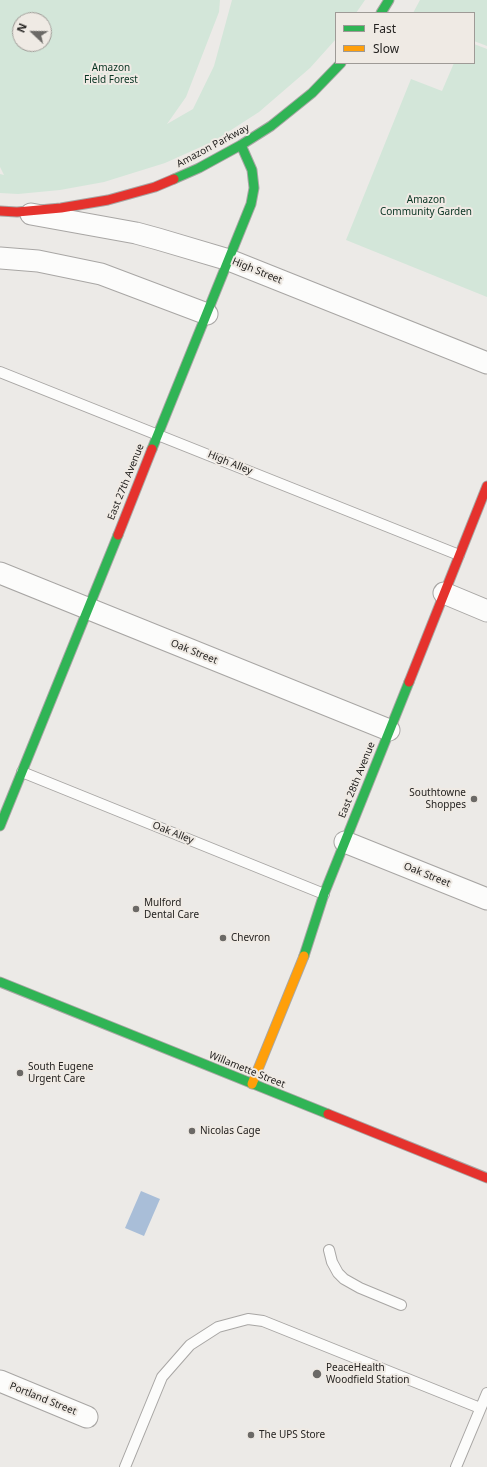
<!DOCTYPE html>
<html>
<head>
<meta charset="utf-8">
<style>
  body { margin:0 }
  #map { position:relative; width:487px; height:1467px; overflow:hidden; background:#eceae7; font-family:"Noto Sans",sans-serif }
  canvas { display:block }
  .legend { position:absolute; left:335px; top:12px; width:140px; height:52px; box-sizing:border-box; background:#efeae4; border:1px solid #9e9a96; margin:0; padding:5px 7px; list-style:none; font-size:12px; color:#252321 }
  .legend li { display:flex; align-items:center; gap:8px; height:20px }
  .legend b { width:20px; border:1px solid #9e9a96 }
  .north { position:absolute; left:12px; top:12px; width:40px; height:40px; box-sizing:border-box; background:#efeae4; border:1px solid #9e9a96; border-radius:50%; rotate:292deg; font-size:11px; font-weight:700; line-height:16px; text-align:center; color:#252321 }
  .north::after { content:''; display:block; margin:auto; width:14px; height:18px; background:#6b6966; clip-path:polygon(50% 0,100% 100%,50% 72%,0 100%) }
</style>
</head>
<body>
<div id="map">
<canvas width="487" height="1467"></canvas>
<ul class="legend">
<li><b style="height:5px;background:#30b455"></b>Fast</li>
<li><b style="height:5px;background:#ff9f0a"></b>Slow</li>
</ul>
<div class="north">N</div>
</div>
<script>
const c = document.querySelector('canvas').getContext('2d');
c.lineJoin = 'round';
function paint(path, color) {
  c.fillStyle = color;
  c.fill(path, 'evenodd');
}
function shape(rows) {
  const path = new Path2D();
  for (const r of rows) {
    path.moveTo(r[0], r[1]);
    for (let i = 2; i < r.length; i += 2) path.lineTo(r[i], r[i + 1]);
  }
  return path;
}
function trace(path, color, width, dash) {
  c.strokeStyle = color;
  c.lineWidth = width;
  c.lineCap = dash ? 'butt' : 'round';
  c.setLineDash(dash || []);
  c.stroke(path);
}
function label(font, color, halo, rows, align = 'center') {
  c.font = font + ' "Noto Sans",sans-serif';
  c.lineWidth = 4;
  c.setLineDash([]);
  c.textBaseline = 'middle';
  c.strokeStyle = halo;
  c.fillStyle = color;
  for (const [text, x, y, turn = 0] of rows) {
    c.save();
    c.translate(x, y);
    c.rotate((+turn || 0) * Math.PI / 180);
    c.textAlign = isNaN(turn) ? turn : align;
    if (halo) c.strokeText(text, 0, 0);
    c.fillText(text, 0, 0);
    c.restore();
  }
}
paint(shape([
  [0,0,220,0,219,12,186,97,167,124,193,109,214,66,232,0,365,0,356,13,336,13,336,39,310,68,259,112,214,141,165,163,104,182,60,190,18,194,0,193,0,174,4,175,0,167],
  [20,20,44,20,44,44,20,44],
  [420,0,487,0,487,46,474,41,474,13,413,13],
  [474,44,487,49,487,297,346,240,411,79,442,91,454,63,474,63]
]), '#d3e6d9');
paint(shape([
  [141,1191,160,1199,144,1236,125,1228]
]), '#a9bed8');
const lane = shape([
  [0,372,459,555],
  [22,772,324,894],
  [329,1250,332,1262,338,1273,344,1279,360,1288,401,1305],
  [125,1467,162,1377,190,1345,218,1327,248,1319,263,1321,480,1408],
  [456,1467,487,1393]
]);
const street = shape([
  [31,214,136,233,158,239,229,260,487,363],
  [0,258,38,261,101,274,207,314],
  [0,573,389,730],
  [444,593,487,611],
  [345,842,487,899],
  [0,1381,87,1417]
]);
const fast = shape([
  [381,13,389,0],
  [174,179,199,168,241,145,271,126,312,93,341,63],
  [152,449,251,204,254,188,252,170,241,145],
  [0,826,118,535],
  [304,956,324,894,409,682],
  [0,982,328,1114]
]);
const slow = shape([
  [252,1084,304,956]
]);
const jam = shape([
  [0,211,17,212,61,208,108,200,155,187,174,179],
  [118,535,152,449],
  [409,682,487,486],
  [328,1114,487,1178]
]);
trace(lane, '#a8a6a4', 12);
trace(street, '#a8a6a4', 23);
trace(fast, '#a8a6a4', 11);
trace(slow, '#a8a6a4', 11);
trace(jam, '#a8a6a4', 11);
trace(lane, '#fcfcfb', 10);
trace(street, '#fcfcfb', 21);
trace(fast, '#30b455', 9);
trace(slow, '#ff9f0a', 9);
trace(jam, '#e5322d', 9);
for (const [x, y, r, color] of [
  [474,799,4,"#6b6966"],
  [136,909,4,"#6b6966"],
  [223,938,4,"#6b6966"],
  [20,1073,4,"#6b6966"],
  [192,1131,4,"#6b6966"],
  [317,1374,5,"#6b6966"],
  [251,1435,4,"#6b6966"]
]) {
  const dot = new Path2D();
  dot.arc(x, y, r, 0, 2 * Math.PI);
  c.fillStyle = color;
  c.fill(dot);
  trace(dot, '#efeae4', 1.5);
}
label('10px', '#073321', '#efeae4', [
  ["Amazon",111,68],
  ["Field Forest",111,80],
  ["Amazon",426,200],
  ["Community Garden",426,212]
]);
label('10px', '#252321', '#efeae4', [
  ["Amazon Parkway",213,146,-28],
  ["High Street",257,271,22],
  ["High Alley",230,463,22],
  ["East 27th Avenue",126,482,-68],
  ["Oak Street",194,652,22],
  ["East 28th Avenue",357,780,-68],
  ["Oak Alley",173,833,22],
  ["Oak Street",427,875,22],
  ["Willamette Street",247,1070,22],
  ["Portland Street",43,1399,22]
]);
label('10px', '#252321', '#efeae4', [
  ["Southtowne",466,793,"right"],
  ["Shoppes",466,805,"right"],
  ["Mulford",144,903],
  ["Dental Care",144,915],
  ["Chevron",231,938],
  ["South Eugene",28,1067],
  ["Urgent Care",28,1079],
  ["Nicolas Cage",200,1131],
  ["PeaceHealth",326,1368],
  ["Woodfield Station",326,1380],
  ["The UPS Store",259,1435]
], 'left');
</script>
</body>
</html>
